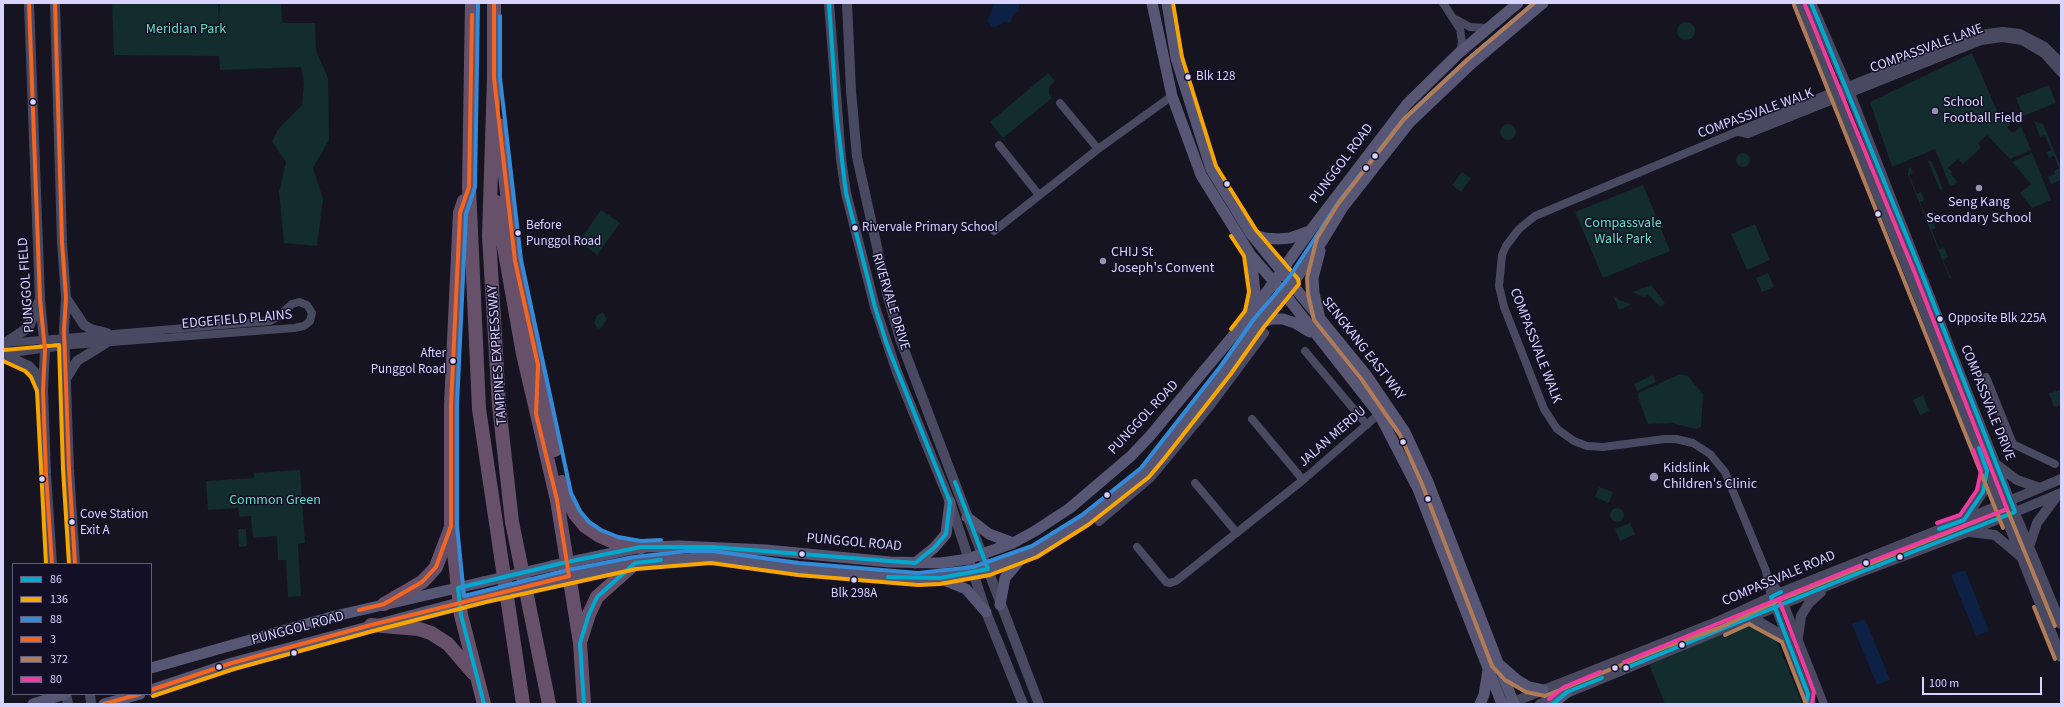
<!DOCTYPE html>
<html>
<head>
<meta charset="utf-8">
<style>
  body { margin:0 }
  #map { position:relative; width:2064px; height:707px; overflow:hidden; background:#161421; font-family:"Source Sans 3",sans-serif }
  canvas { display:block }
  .frame { position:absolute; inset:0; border:4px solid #d9d4ff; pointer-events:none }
  .legend { position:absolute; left:12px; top:563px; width:140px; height:132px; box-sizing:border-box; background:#130f26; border:1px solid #625e7d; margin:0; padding:5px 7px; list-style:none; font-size:12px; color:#d9d4ff }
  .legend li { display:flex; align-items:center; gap:8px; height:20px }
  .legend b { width:20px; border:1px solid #625e7d }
  .scale { position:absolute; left:1922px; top:677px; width:120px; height:18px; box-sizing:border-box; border:2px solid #d9d4ff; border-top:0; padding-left:5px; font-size:12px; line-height:14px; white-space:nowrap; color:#d9d4ff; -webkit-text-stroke:3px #130f26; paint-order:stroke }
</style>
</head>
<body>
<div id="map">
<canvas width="2064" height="707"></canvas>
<div class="frame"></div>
<ul class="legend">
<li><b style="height:5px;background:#00a9ce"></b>86</li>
<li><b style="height:5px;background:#f7a600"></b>136</li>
<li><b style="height:5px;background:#338bd7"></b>88</li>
<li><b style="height:5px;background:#f26522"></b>3</li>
<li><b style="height:5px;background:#b07c57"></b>372</li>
<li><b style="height:5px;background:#f13a9d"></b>80</li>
</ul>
<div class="scale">100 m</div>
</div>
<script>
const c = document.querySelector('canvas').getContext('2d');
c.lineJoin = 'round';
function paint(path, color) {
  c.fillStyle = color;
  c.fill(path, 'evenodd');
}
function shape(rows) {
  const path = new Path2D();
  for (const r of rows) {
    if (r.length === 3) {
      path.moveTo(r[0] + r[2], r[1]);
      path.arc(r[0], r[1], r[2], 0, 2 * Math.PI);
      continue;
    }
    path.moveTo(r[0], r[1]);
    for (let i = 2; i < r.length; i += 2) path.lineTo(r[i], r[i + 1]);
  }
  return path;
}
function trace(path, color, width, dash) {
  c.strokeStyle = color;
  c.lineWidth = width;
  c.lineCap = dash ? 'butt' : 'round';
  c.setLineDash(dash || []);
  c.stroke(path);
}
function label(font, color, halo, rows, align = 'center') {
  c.font = font + ' "Source Sans 3",sans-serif';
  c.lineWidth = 3;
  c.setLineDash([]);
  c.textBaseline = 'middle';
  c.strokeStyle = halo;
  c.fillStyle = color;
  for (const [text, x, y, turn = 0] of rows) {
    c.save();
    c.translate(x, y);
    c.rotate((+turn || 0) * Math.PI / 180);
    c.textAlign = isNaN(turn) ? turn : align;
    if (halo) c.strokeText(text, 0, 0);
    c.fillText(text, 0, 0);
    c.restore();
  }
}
paint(shape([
  [112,3,218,3,219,25,220,3,281,3,282,23,315,23,316,50,328,78,329,140,313,168,323,199,317,246,284,243,279,192,286,162,272,142,278,129,302,105,304,83,301,67,220,70,219,56,114,55],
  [1686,31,9],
  [1972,53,2001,120,2011,122,2007,128,2012,133,2015,132,2021,126,2031,150,2010,159,1987,135,1978,143,1981,148,1963,164,1958,159,1948,168,1952,172,1951,174,1958,183,1950,186,1935,149,1892,167,1870,102],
  [1048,73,1055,81,1049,87,1049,94,1052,98,1003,138,990,122],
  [2049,85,2056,103,2023,116,2016,98],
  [2034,121,2043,124,2061,167,2061,180,2051,184,2048,177,2055,174,2054,171,2059,168,2054,156,2049,158,2047,152,2051,150,2045,135,2040,137],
  [1508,132,8],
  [2032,153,2051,200,2032,208,2020,193,2031,184,2012,162],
  [1743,160,7],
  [1927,159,1932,162,1943,189,1940,190],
  [1910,166,1913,173,1909,175,1917,194,1921,192,1924,200,1920,202,1928,221,1932,219,1936,228,1932,230,1939,249,1944,247,1948,257,1943,260,1951,278,1950,279,1908,175,1908,171],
  [1462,172,1471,178,1461,192,1452,185],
  [1643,185,1670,251,1603,278,1575,212],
  [601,210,620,223,597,255,579,241],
  [1755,224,1770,260,1747,270,1731,234],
  [1768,273,1774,287,1762,292,1756,278],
  [1651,285,1665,303,1660,307,1648,294,1644,297,1632,292],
  [1613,295,1621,301,1632,304,1619,310],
  [603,312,607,319,602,327,598,329,594,323,597,316],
  [1680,374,1688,376,1703,394,1701,427,1696,429,1672,423,1648,424,1638,397,1638,393],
  [1653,375,1656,382,1637,391,1634,384],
  [2061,390,2061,405,2054,407,2049,393],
  [1923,395,1929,411,1920,415,1913,400],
  [300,470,305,543,298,544,301,596,288,597,286,560,278,560,277,536,253,538,251,516,239,517,238,508,208,510,206,481,254,478,254,473],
  [1599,487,1613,492,1609,503,1595,497],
  [1617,515,7],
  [1630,523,1635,534,1620,541,1615,529],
  [238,529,246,529,247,546,239,547],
  [1747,624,1771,635,1778,644,1801,700,1801,704,1665,704,1648,662]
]), '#132c2d');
paint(shape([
  [995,3,1019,3,1019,11,1013,14,1011,22,1007,23,1003,22,998,26,992,27,987,21],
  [1965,570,1989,631,1976,636,1951,575],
  [1865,619,1890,680,1877,685,1852,624]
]), '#0d2144');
trace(shape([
  [1443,3,1460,29,1462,42,1460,52],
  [1457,20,1470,27,1488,28],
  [1060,103,1098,149],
  [1739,132,1748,134,1981,41,2002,38,2022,41,2044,54,2061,73],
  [999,145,1039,195],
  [994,231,1098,149,1172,96],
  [1305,351,1367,425],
  [4,354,72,345,294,328,304,326,310,321,312,313,307,305,299,302,292,304,278,317,270,321,5,343],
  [1986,377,2013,444,2055,464],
  [1252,419,1303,480],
  [1195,483,1237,533],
  [1099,522,1151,478,1209,408,1265,333],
  [1137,547,1166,582,1170,583,1176,581,1303,480,1379,414],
  [1768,578,1780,593,1824,704],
  [1812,704,1771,597,1766,571,1725,472,1710,454,1693,443,1676,439,1665,439,1603,447,1587,446,1574,441,1557,429,1544,409,1504,307,1499,286,1502,255,1506,246,1519,229,1535,216,1820,97,1980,34,2003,31,2020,33,2045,46,2061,62]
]), '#4a4962', 8);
trace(shape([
  [29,3,40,300,45,350,43,390,46,475,52,564],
  [55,3,62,242,66,298,64,330,69,469,75,564],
  [829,3,841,159,846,193,875,307,897,372,950,502,986,612,1023,704],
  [847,3,851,91,857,157,888,297,900,339,1039,704],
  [1800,3,1909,273,2061,657],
  [1811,3,1847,86,2010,501,2061,624],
  [66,298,84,325,91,329,107,333],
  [5,343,29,327,39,301],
  [3,354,29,366,36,374,42,388],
  [67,377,77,361,106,343],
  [1997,465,2017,480,2040,488],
  [1964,520,1983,492,1987,471],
  [1970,532,1995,535,2020,556],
  [2029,547,2037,523,2056,497],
  [1749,618,1758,621,1787,638],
  [1798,637,1801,616,1809,603,1821,592],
  [66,694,68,704],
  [90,694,91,704],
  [1508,704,1717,622,1780,593,1964,520,2061,479],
  [1540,704,1861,572,1967,532,2061,493]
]), '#4a4962', 10);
trace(shape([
  [1152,3,1172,96,1201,175,1250,254,1287,297,1379,414,1418,489,1502,704],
  [1167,3,1176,58,1211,169,1251,234,1367,376,1405,432,1428,482,1514,704],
  [1251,234,1265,238,1278,239,1290,238,1310,231],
  [1251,255,1255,292,1251,311],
  [1319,314,1314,293,1313,278,1320,251],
  [1260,323,1272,319,1283,319,1295,323,1310,332],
  [967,517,989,534,1013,543],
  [915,563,934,548,946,534,950,502],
  [552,566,641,547,680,546,766,550,890,562,941,563,968,559,1013,543,1035,531,1070,508,1131,456,1150,436,1251,314,1310,231,1407,104,1459,53,1518,3],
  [941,579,966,589,986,612],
  [555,580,635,563,711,557,798,569,918,579,940,578,988,569,1035,551,1085,520,1145,472,1225,371,1259,323,1293,283,1323,240,1343,207,1409,123,1471,64,1543,3],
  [1000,605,1005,578,1020,560],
  [1501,666,1517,680,1529,687,1543,690],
  [151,668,335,616,483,582],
  [151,690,232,663,485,596],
  [33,704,65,694],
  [104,704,140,694],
  [1480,704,1484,695,1488,670],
  [1553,704,1567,692]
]), '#575674', 11);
trace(shape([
  [472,3,469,187,479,409,523,704],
  [494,3,494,78,489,236,499,405,512,522,549,704],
  [499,125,515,261,555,450],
  [464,201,460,213,451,405,451,526,461,615,484,704],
  [496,202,523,354,557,500,580,643,584,704],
  [562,482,565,495,575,514,585,526,598,535,616,543,641,547],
  [384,604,422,582,429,575,436,567,450,530],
  [371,625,419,629,431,633,448,644,473,673],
  [581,639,589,614,597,597,635,563]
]), '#67516a', 14);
trace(shape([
  [483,582,552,566],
  [485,596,555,580]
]), '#575674', 11);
trace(shape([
  [1939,529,1964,520,1983,492,1987,471,1979,448],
  [888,577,940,578,988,569,955,482],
  [1781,592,1771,597,1808,694,1806,704],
  [1626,668,1861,572,2015,512,1920,269,1811,3],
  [484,704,461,615,458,588,567,562,641,547,712,547,915,563,934,548,946,534,950,502,887,345,875,307,846,193,837,119,829,3],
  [584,704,580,643,589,614,597,597,635,563,661,560],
  [1553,704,1567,692,1602,678]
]), '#00a9ce', 4);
trace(shape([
  [1231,236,1244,256,1249,292,1245,311,1231,329],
  [4,350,59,345,63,469,69,564],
  [3,361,25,371,31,377,37,391,46,564],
  [153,696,234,669,373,631,486,602,636,569,711,563,798,575,918,585,940,584,990,575,1037,557,1088,525,1149,477,1164,459,1230,375,1264,327,1299,284,1298,279,1256,230,1216,166,1182,57,1173,3]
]), '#f7a600', 4);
trace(shape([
  [478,3,475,187,466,214,457,405,457,526,464,596,568,570,634,557,688,551,712,551,799,563,918,573,973,567,1032,546,1082,515,1141,468,1220,367,1254,319,1288,279,1338,203,1404,119,1467,60,1534,3],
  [500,16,500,78,521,260,571,493,580,511,589,522,601,530,618,537,641,541,661,540]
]), '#338bd7', 4);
trace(shape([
  [29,3,40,300,45,350,43,390,46,475,52,564],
  [55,3,62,242,66,298,64,330,69,469,75,564],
  [359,610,384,604,422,582,436,567,451,526,451,405,460,213,469,187,472,15],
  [151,690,232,663,371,625,569,576,557,500,536,414,538,365,515,261,494,78,494,3],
  [104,704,140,694]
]), '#f26522', 4);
trace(shape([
  [1534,3,1467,60,1404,119,1338,204,1317,238,1307,278,1308,294,1314,320,1362,380,1400,435,1422,484,1492,666,1505,680,1526,692,1545,696,1668,646,1719,628,1782,599,2007,509,2055,626],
  [1794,5,2003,528],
  [2034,607,2055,659],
  [1725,635,1749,624,1782,642,1806,704]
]), '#b07c57', 4);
trace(shape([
  [1937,523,1960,515,1977,490,1981,471,1973,450],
  [1784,597,1779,600,1814,692,1812,704],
  [1624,662,1859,566,2007,509,1914,271,1805,5],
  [1549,699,1564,687,1600,672]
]), '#f13a9d', 4);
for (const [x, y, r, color] of [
  [1188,77,3.5,"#d9d4ff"],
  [33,102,3.5,"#d9d4ff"],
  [1935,111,4,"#9591b1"],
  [1375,156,3.5,"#d9d4ff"],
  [1366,168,3.5,"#d9d4ff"],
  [1227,184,3.5,"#d9d4ff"],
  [1979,188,4,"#9591b1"],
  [1878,214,3.5,"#d9d4ff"],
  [855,228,3.5,"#d9d4ff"],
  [518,233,3.5,"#d9d4ff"],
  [1103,261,4,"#9591b1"],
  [1940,319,3.5,"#d9d4ff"],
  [453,361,3.5,"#d9d4ff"],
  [1403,442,3.5,"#d9d4ff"],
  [1654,477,5,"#9591b1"],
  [42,479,3.5,"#d9d4ff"],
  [1107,495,3.5,"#d9d4ff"],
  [1428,499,3.5,"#d9d4ff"],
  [72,522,3.5,"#d9d4ff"],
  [802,554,3.5,"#d9d4ff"],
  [1900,557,3.5,"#d9d4ff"],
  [1866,563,3.5,"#d9d4ff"],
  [854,580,3.5,"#d9d4ff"],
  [1682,645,3.5,"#d9d4ff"],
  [294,653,3.5,"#d9d4ff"],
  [219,667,3.5,"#d9d4ff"],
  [1615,668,3.5,"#d9d4ff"],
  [1626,668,3.5,"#d9d4ff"]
]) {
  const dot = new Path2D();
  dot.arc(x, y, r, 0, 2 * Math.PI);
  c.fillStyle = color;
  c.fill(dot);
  trace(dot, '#130f26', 1.5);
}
label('13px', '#d9d4ff', '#130f26', [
  ["Blk 128",1196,77],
  ["Before",526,226],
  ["Punggol Road",526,242],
  ["Rivervale Primary School",862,228],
  ["Opposite Blk 225A",1948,319],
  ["After",446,354,"right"],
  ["Punggol Road",446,370,"right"],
  ["Cove Station",80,515],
  ["Exit A",80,531],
  ["Blk 298A",854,594,"center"]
], 'left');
label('14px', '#5fe0c0', '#130f26', [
  ["Meridian Park",186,30],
  ["Compassvale",1623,224],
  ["Walk Park",1623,240],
  ["Common Green",275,501]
]);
label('14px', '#d9d4ff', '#130f26', [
  ["COMPASSVALE LANE",1927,49,-20],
  ["COMPASSVALE WALK",1756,114,-20],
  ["PUNGGOL ROAD",1342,164,-53],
  ["PUNGGOL FIELD",27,285,-94],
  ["RIVERVALE DRIVE",890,302,73],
  ["EDGEFIELD PLAINS",237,320,-5],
  ["COMPASSVALE WALK",1535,346,69],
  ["SENGKANG EAST WAY",1363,349,52],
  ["TAMPINES EXPRESSWAY",498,355,-94],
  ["COMPASSVALE DRIVE",1987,403,68],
  ["PUNGGOL ROAD",1144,418,-47],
  ["JALAN MERDU",1333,437,-41],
  ["PUNGGOL ROAD",854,543,5],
  ["COMPASSVALE ROAD",1779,579,-23],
  ["PUNGGOL ROAD",298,629,-15]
]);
label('14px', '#d9d4ff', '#130f26', [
  ["School",1943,103],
  ["Football Field",1943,119],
  ["Seng Kang",1979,203,"center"],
  ["Secondary School",1979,219,"center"],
  ["CHIJ St",1111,253],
  ["Joseph's Convent",1111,269],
  ["Kidslink",1663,469],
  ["Children's Clinic",1663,485]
], 'left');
</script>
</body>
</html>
